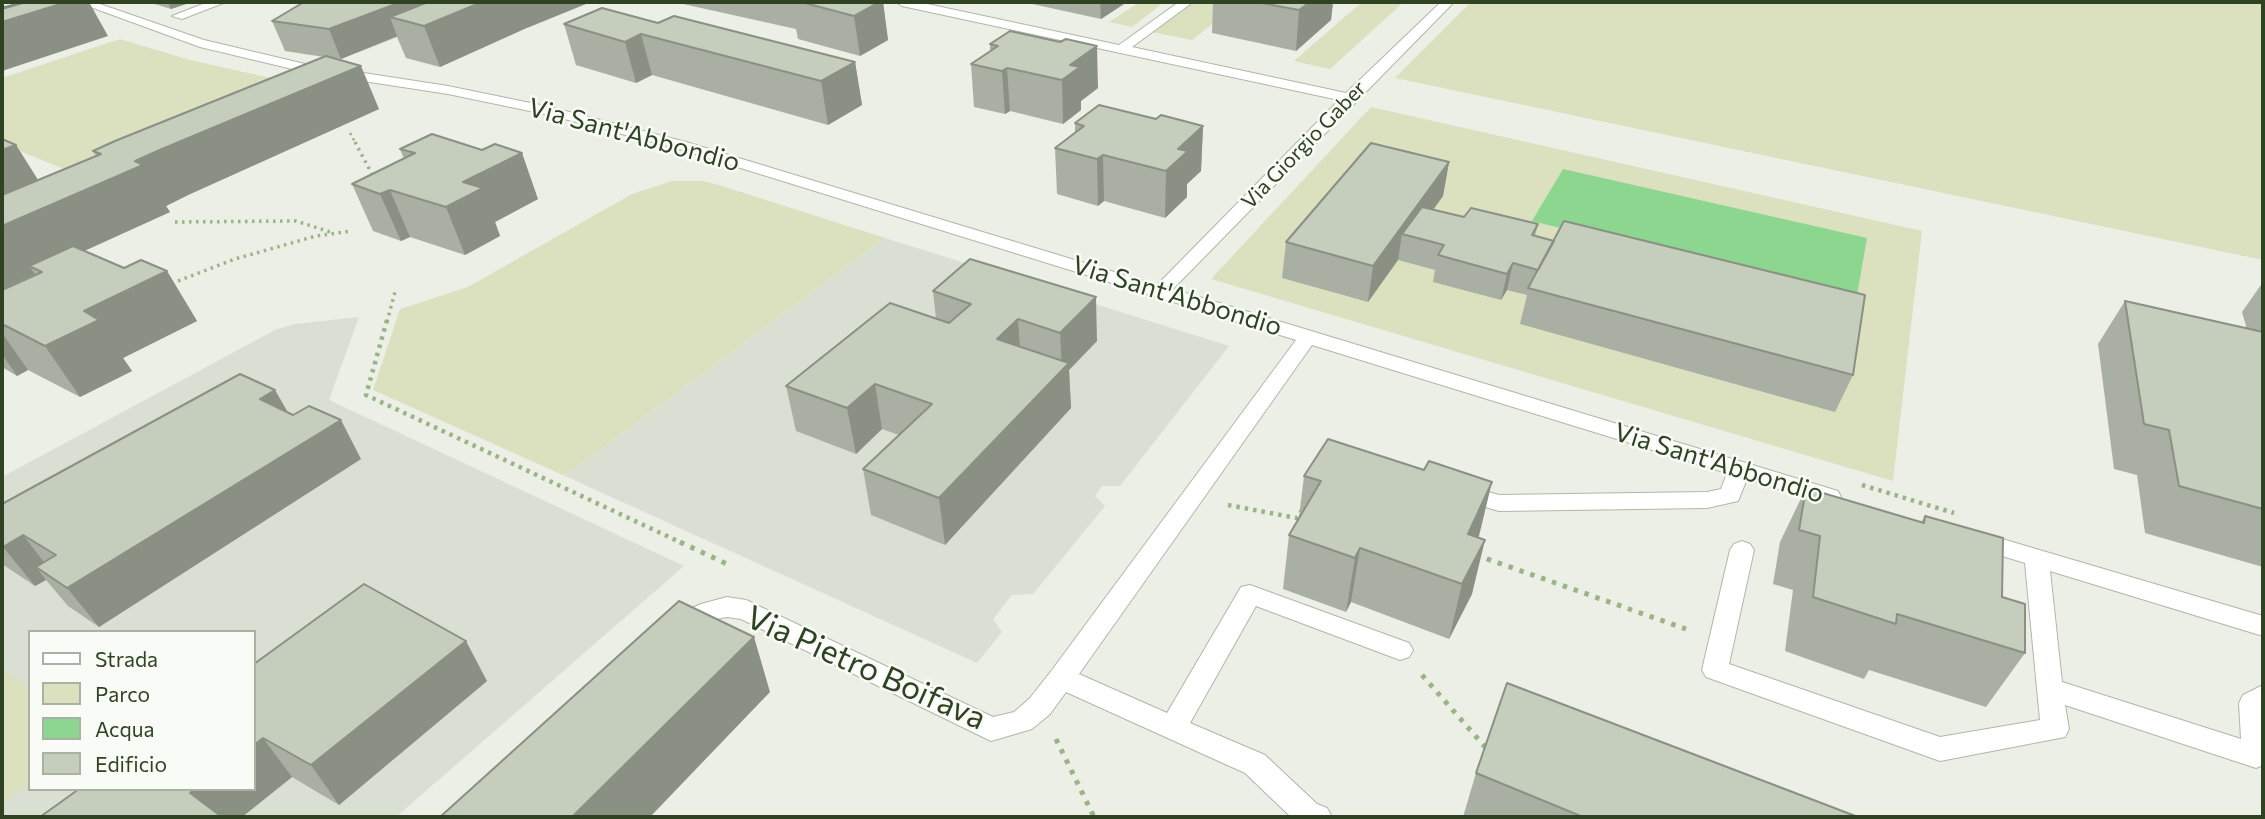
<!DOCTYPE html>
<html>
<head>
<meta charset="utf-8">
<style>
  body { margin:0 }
  #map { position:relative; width:2265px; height:819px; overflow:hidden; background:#ebefe6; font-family:Commissioner,sans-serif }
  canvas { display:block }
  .frame { position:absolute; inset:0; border:4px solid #2f4323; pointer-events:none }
  .legend { position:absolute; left:28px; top:630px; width:228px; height:161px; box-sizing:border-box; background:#f9fbf7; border:2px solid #a8b1a2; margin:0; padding:9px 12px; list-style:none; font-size:21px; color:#2f4323 }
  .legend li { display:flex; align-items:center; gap:14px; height:35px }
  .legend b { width:35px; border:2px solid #a8b1a2 }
</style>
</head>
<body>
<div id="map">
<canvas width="2265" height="819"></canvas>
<div class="frame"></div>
<ul class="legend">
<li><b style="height:9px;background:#fff"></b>Strada</li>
<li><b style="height:19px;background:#dbe1be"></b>Parco</li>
<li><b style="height:19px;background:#8cd68f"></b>Acqua</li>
<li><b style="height:19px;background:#c5cdbd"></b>Edificio</li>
</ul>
</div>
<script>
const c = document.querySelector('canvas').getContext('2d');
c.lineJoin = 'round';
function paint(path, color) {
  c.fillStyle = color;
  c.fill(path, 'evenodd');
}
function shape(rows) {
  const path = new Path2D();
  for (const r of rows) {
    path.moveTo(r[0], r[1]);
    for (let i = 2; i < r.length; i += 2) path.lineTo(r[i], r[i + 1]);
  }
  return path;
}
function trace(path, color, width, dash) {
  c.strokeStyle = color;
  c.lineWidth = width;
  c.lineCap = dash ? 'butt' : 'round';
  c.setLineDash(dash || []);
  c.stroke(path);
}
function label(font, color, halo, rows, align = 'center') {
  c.font = font + ' Commissioner,sans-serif';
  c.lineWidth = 5;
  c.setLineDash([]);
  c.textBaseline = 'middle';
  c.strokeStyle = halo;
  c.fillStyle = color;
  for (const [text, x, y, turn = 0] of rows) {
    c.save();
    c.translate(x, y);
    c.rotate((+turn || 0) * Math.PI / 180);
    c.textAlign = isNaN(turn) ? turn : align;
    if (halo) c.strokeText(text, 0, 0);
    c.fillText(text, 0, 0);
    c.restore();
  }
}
paint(shape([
  [885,238,1229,346,1120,486,1102,486,1095,496,1105,506,1033,594,1012,595,993,619,1002,632,977,663,565,476],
  [359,317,329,400,684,566,396,817,2,817,2,477,275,330,295,324],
  [30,632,254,632,254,789,30,789]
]), '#dadfd3');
paint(shape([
  [1140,2,1163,3,1132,27,1109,22],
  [1192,2,1234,7,1192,40,1151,32],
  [1362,2,1404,2,1330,69,1294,61],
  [1471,2,2263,2,2263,260,1395,78],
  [120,39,190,60,311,87,96,168,64,169,2,144,2,78],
  [1371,107,1922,231,1893,481,1211,279],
  [672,181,703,181,719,185,885,238,565,476,373,390,400,309,468,287,632,194],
  [2,667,30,688,30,784,2,803]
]), '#dbe1be');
paint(shape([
  [1563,169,1867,238,1856,301,1532,221]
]), '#8cd68f');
const minor = shape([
  [77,2,94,2,204,40,305,64,448,86,550,107,686,142,1157,285,1339,100,902,6,896,2,918,2,1119,45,1179,2,1193,2,1132,47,1346,93,1441,2,1454,2,1173,289,1838,491,1841,497,1838,503,1830,505,1747,479,1738,501,1707,508,1499,511,1452,497,1449,492,1452,487,1460,484,1499,495,1707,492,1721,489,1727,473,1312,345,1079,674,1167,713,1241,587,1250,585,1409,643,1413,650,1409,657,1400,660,1256,606,1190,723,1265,755,1317,804,1327,808,1332,817,1291,817,1245,773,1066,692,1050,714,1032,729,991,741,741,619,727,617,716,619,682,638,673,635,669,628,685,611,701,604,727,597,746,600,993,717,1014,712,1030,698,1052,670,1296,340,676,148,549,115,448,94,305,72,200,47,77,2],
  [208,2,226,2,182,19,172,16,208,2],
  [1975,531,2263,616,2263,636,2050,571,2062,682,2241,739,2239,703,2243,695,2263,685,2263,765,2256,768,2065,705,2069,729,2065,737,1940,761,1706,677,1702,670,1730,550,1734,544,1742,541,1750,544,1754,550,1729,664,1940,737,2040,720,2025,563,1967,545,1963,539,1967,533,1975,531]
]);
trace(minor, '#afb8a8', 2);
trace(shape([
  [350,133,356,144]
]), '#99b485', 2.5, [2.5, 3.5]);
trace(shape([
  [355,142,374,178],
  [175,222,296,221,330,232],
  [178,281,235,259,316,236,351,231],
  [387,322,395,292]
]), '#99b485', 3.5, [2.5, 4.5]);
trace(shape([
  [387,320,366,395,684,544],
  [1862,485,1954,513],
  [1228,505,1297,518,1302,510]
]), '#99b485', 4.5, [3.5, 5]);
trace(shape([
  [680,542,727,564],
  [1476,555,1686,629],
  [1422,675,1486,748],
  [1056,739,1094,817]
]), '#99b485', 5, [4.5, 7]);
paint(minor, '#fff');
trace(shape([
  [2,8,24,2]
]), '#6a7e5e', 2);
paint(shape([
  [148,2,192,2,171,9],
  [304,2,522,30,440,67,406,58,397,37,341,59,334,58,379,109,188,195,166,206,170,212,84,251,124,268,167,271,197,321,123,358,132,371,80,397,28,370,17,376,2,367,2,290,36,275,35,274,2,289,2,139,16,145,38,180,96,156,93,151,324,57,285,51,272,21],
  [674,2,883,2,888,40,860,56,798,39,796,29],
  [1023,2,1127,2,1101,19],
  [1213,2,1333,2,1331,20,1296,51,1212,33],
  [658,23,855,62,862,105,828,125,652,75,636,83,576,65,564,24],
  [1010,31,1098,88,1081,101,1081,110,1063,124,1010,111,1005,114,974,107,971,64,990,51,990,44],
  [1156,119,1203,126,1201,171,1187,184,1187,197,1165,218,1104,201,1098,206,1057,194,1055,148,1075,132,1075,123],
  [432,134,538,199,495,222,500,236,465,255,410,237,401,241,373,231,352,184,404,159,400,149],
  [1449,162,1443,196,1433,210,1464,217,1538,224,1535,236,1853,375,1835,412,1520,324,1527,295,1507,290,1501,300,1433,282,1435,270,1398,260,1368,302,1282,278,1286,242],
  [2263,282,2263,567,2145,533,2137,475,2114,469,2098,344,2125,301,2245,328,2246,326,2242,312],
  [933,291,1097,341,1069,370,1071,408,945,545,871,515,863,469,899,435,882,429,856,454,796,431,786,386,936,319],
  [288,413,361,459,99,627,68,606,46,580,35,586,2,564,2,504],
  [1304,476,1478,537,1472,594,1449,639,1351,602,1346,612,1283,589,1289,535,1299,517],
  [1806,488,1921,522,1925,516,2002,597,2025,653,1986,707,1869,670,1864,679,1785,651,1793,590,1773,584,1780,542],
  [254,664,487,681,339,805,292,777,242,817,40,817],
  [1476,773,1858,817,1463,817]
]), '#a9b0a3');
paint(shape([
  [67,2,89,2,108,36,2,71,2,22],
  [168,2,192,2,171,9],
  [401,2,591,2,522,30,440,67,424,26,390,17,397,36,341,59,329,29],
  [879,2,883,2,888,40,860,56,854,16],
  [1100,2,1127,2,1101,19],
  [1310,2,1333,2,1331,20,1296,51,1299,10],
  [641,34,652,75,636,83,625,42],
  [1097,46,1098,88,1081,101,1081,110,1063,124,1062,80,1070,65],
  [855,62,862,105,828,125,821,81],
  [361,66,379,109,188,195,166,206,170,212,40,271,29,266,35,274,2,289,2,226,162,149],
  [1007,68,1010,111,1005,114,1002,71],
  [1203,126,1201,171,1187,184,1187,197,1165,218,1166,171,1178,149],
  [16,145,45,191,2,208,2,150],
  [522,153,538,199,495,222,500,236,465,255,446,207,463,182],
  [1103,155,1104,201,1098,206,1097,159],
  [1449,162,1443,196,1413,237,1402,234,1398,260,1368,302,1373,266],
  [390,190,410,237,401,241,380,194],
  [1513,263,1507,290,1501,300,1507,274],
  [167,271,197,321,123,358,132,371,80,397,45,346,84,311],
  [1096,297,1097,341,1069,370,1071,408,945,545,939,498,1062,371,1060,333],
  [1018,319,1021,363,997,339],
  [2,333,28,370,17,376,2,354],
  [875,384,882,429,856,454,847,408],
  [275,390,297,428,260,399],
  [341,420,361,459,99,627,67,588],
  [1492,482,1479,536,1458,583,1468,534],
  [23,535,54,575,36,567,46,580,35,586,3,547],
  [1485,540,1472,594,1449,639,1462,584],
  [1360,548,1351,602,1346,612,1355,558],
  [754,637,770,692,650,817,572,817],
  [466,641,487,681,339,805,311,765],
  [263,738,292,777,242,817,210,817,190,793,195,789,254,789,254,745]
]), '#8a9084');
const building = shape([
  [26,2,67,2,2,22,2,9,26,2],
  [304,2,401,2,329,29,272,21,304,2],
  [428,2,482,2,424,26,390,17,428,2],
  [801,2,879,2,854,16,801,2],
  [1256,2,1310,2,1299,10,1256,2],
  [602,8,658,23,674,16,855,62,821,81,641,34,625,42,564,24,602,8],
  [1010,31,1060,42,1066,39,1097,46,1070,65,1080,67,1062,80,1007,68,1002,71,971,64,998,46,990,44,1010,31],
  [326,56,361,66,162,149,135,161,143,165,2,226,2,195,101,154,93,151,115,141,326,56],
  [1099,105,1156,119,1161,115,1203,126,1178,149,1188,151,1166,171,1103,155,1097,159,1055,148,1084,126,1075,123,1099,105],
  [432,134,482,150,495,144,522,153,463,182,483,188,446,207,390,190,380,194,352,184,415,153,400,149,432,134],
  [2,139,16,145,2,150,2,139],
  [1371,143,1449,162,1373,266,1286,242,1371,143],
  [1422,207,1464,217,1471,208,1538,224,1532,235,1554,241,1538,270,1513,263,1507,274,1438,255,1444,245,1402,234,1422,207],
  [1564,221,1865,295,1853,375,1528,288,1564,221],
  [73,246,124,268,141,260,167,271,84,311,99,320,45,346,2,324,2,290,42,272,29,266,73,246],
  [970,259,1096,297,1060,333,1018,319,997,339,1069,363,939,498,863,469,932,404,875,384,847,408,786,386,890,303,949,323,971,304,933,291,970,259],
  [2125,301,2263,332,2263,509,2179,486,2169,430,2144,424,2125,301],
  [240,374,275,390,260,399,293,415,309,406,341,420,67,588,36,567,56,555,23,535,3,547,2,546,2,504,240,374],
  [1328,439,1424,470,1429,461,1492,482,1468,534,1485,540,1462,584,1360,548,1355,558,1289,535,1321,481,1304,476,1328,439],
  [1806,488,1924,523,1925,516,2003,538,2002,597,2025,604,2025,653,1897,614,1896,624,1813,597,1820,536,1799,530,1806,488],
  [364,584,466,641,311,765,263,738,254,745,254,664,364,584],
  [679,601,754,637,572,817,440,817,679,601],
  [1507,683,1858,817,1583,817,1476,773,1507,683],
  [79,789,195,789,190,793,222,817,40,817,79,789]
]);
paint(building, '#c5cdbd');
trace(building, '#8a9084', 2);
label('21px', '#2f4323', '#f9fbf7', [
  ["Via Giorgio Gaber",1304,145,-46]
]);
label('26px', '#2f4323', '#f9fbf7', [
  ["Via Sant'Abbondio",634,135,15],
  ["Via Sant'Abbondio",1177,296,17],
  ["Via Sant'Abbondio",1719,463,17]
]);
label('32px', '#2f4323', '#f9fbf7', [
  ["Via Pietro Boifava",866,668,24]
]);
</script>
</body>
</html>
